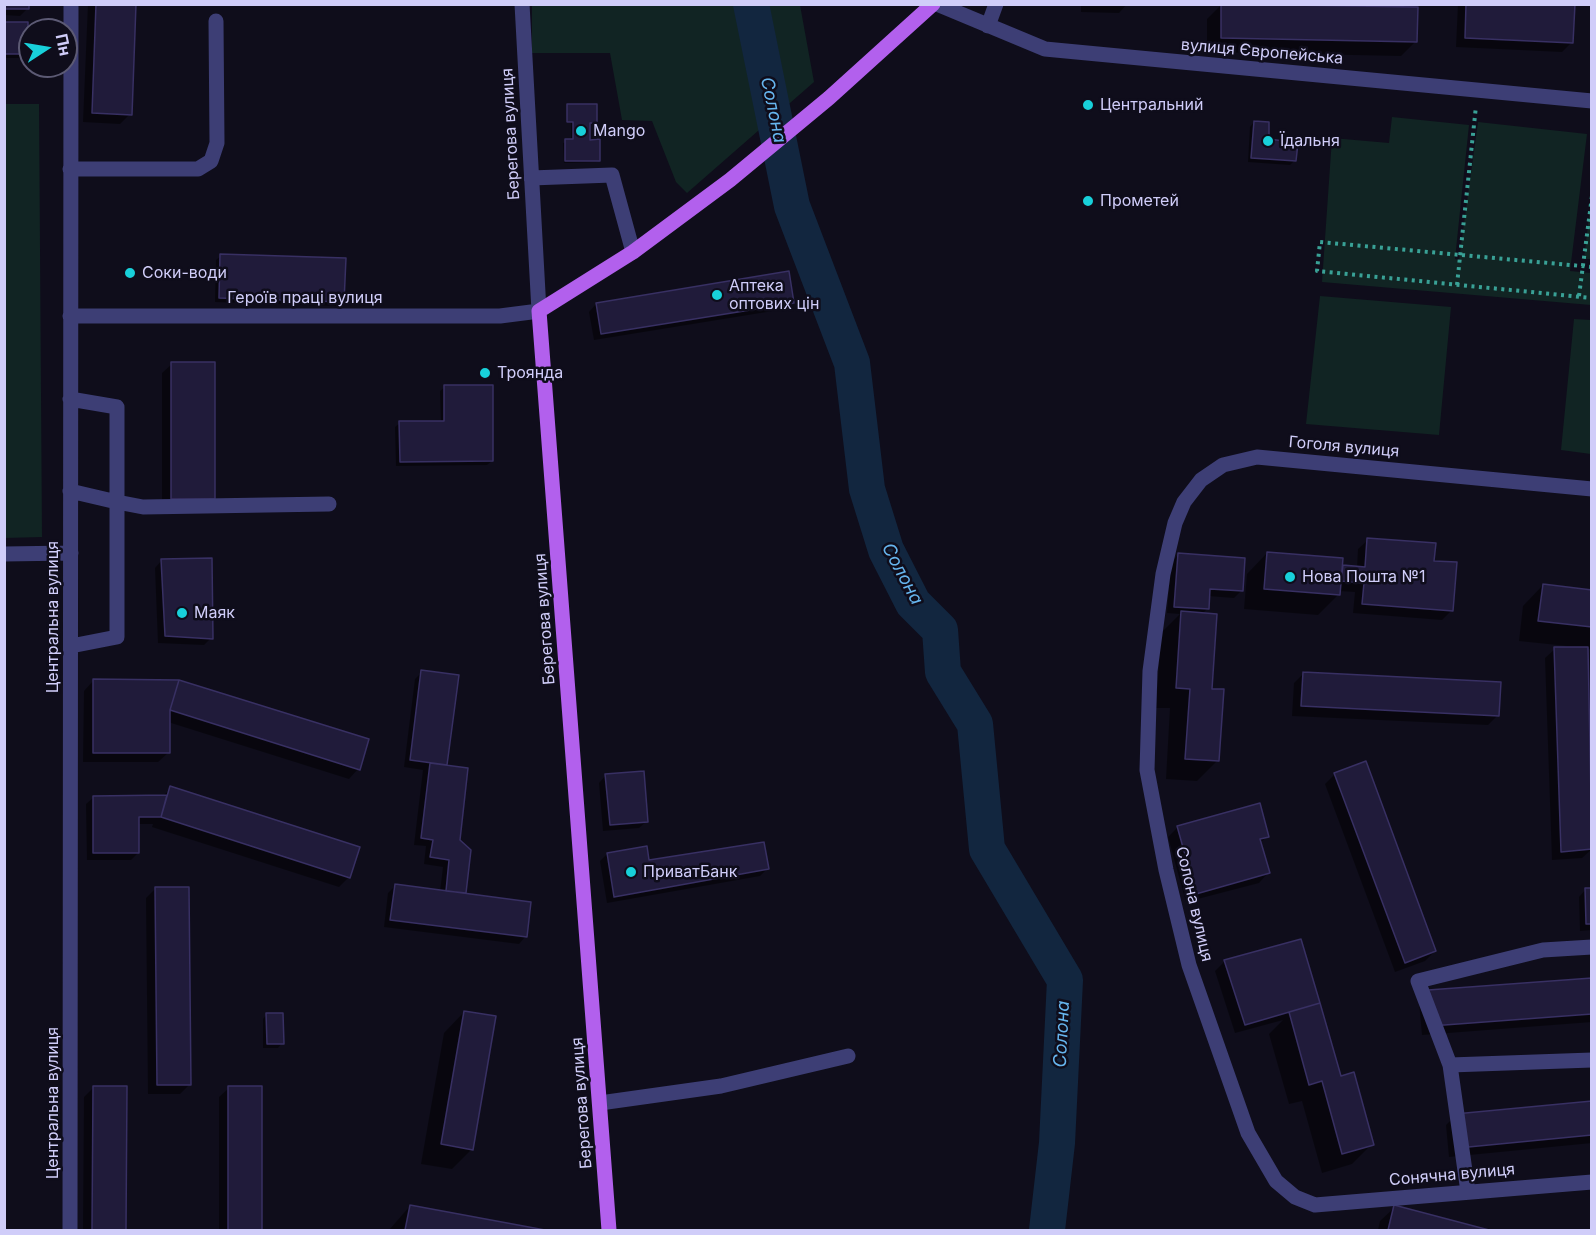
<!DOCTYPE html>
<html>
<head>
<meta charset="utf-8">
<style>
  body { margin:0 }
  #map { position:relative; width:1596px; height:1235px; overflow:hidden; background:#0f0d1b; font-family:Inter,sans-serif }
  canvas { display:block }
  .frame { position:absolute; inset:0; border:6px solid #d0cdf9; pointer-events:none }
  .north { position:absolute; left:18px; top:18px; width:60px; height:60px; box-sizing:border-box; background:#0f0d1b; border:2px solid #5c5a74; border-radius:50%; rotate:78deg; font-size:16px; font-weight:700; line-height:24px; text-align:center; color:#d0cdf9 }
  .north::after { content:''; display:block; margin:auto; width:21px; height:27px; background:#18d0da; clip-path:polygon(50% 0,100% 100%,50% 72%,0 100%) }
</style>
</head>
<body>
<div id="map">
<canvas width="1596" height="1235"></canvas>
<div class="frame"></div>
<div class="north">Пн</div>
</div>
<script>
const c = document.querySelector('canvas').getContext('2d');
c.lineJoin = 'round';
function paint(path, color) {
  c.fillStyle = color;
  c.fill(path, 'evenodd');
}
function shape(rows) {
  const path = new Path2D();
  for (const r of rows) {
    path.moveTo(r[0], r[1]);
    for (let i = 2; i < r.length; i += 2) path.lineTo(r[i], r[i + 1]);
  }
  return path;
}
function trace(path, color, width, dash) {
  c.strokeStyle = color;
  c.lineWidth = width;
  c.lineCap = dash ? 'butt' : 'round';
  c.setLineDash(dash || []);
  c.stroke(path);
}
function label(font, color, halo, rows, align = 'center') {
  c.font = font + ' Inter,sans-serif';
  c.lineWidth = 5;
  c.setLineDash([]);
  c.textBaseline = 'middle';
  c.strokeStyle = halo;
  c.fillStyle = color;
  for (const [text, x, y, turn = 0] of rows) {
    c.save();
    c.translate(x, y);
    c.rotate((+turn || 0) * Math.PI / 180);
    c.textAlign = isNaN(turn) ? turn : align;
    if (halo) c.strokeText(text, 0, 0);
    c.fillText(text, 0, 0);
    c.restore();
  }
}
paint(shape([
  [532,5,800,5,814,82,687,193,676,182,652,121,622,120,610,53,532,53],
  [4,104,39,104,42,537,5,538],
  [1392,117,1469,125,1455,259,1459,260,1478,122,1587,134,1570,271,1591,273,1591,305,1322,282,1332,138,1389,143],
  [1591,199,1591,259,1584,259],
  [1320,296,1451,307,1439,435,1306,424],
  [1574,319,1591,320,1591,454,1561,450]
]), '#112423');
paint(shape([
  [4,4,27,9,20,16,4,15],
  [88,4,135,4,130,114,120,124,83,122],
  [1081,4,1127,4,1119,13,1081,12],
  [1222,4,1415,42,1401,56,1207,52,1207,19],
  [1458,4,1573,4,1572,42,1562,52,1456,47],
  [4,23,26,54,22,58,4,58],
  [568,106,595,122,588,124,589,141,599,160,597,162,564,163,563,143,571,141,571,123,566,123],
  [1254,122,1267,141,1295,160,1290,165,1248,162,1250,127],
  [221,256,343,301,338,306,215,302,216,260],
  [792,302,785,309,594,340,589,312,596,304],
  [172,364,213,499,162,508,162,373],
  [445,387,492,461,487,465,396,466,395,427,400,423,441,423,440,391],
  [1368,540,1433,562,1452,610,1442,620,1353,613,1355,592,1339,591,1339,594,1318,615,1244,609,1247,574,1267,553,1341,569,1343,566,1357,568,1358,549],
  [1178,555,1241,591,1234,598,1208,596,1207,609,1202,614,1218,760,1197,781,1166,779,1170,708,1156,708,1161,633,1180,614,1167,613,1171,562],
  [162,560,211,638,204,645,158,643,155,568],
  [1543,585,1592,591,1592,649,1586,649,1592,849,1582,858,1552,860,1545,658,1555,649,1567,646,1519,641,1523,606],
  [422,672,457,676,446,766,458,840,469,851,464,895,526,936,519,944,384,927,388,893,395,886,440,892,443,867,424,864,426,846,414,845,423,770,404,767,415,679],
  [1304,673,1497,716,1488,725,1292,716,1294,683],
  [93,681,358,769,349,779,168,722,168,753,158,762,83,762,84,691],
  [1335,774,1435,951,1425,961,1395,972,1325,784],
  [606,775,647,821,639,828,603,831,599,783],
  [171,788,349,877,339,887,152,827,153,824,138,824,138,853,131,860,87,860,86,804,94,797,162,797],
  [1178,827,1267,836,1260,843,1268,873,1259,883,1186,902,1168,837],
  [607,854,648,862,767,869,760,876,607,903,600,861],
  [155,889,190,1084,180,1094,148,1094,146,898],
  [1586,889,1592,889,1592,930,1580,931,1579,897],
  [1300,941,1340,1078,1372,1144,1352,1164,1322,1173,1302,1101,1289,1104,1269,1034,1283,1020,1235,1033,1215,971,1225,961],
  [1592,979,1592,1022,1422,1035,1419,1002],
  [464,1012,472,1149,452,1169,421,1164,444,1033],
  [267,1014,282,1043,278,1048,263,1048,263,1019],
  [94,1087,126,1087,125,1230,83,1230,84,1097],
  [229,1088,260,1088,260,1230,219,1230,219,1097],
  [1592,1102,1592,1143,1449,1157,1446,1125,1455,1116],
  [410,1206,540,1230,389,1230],
  [1395,1207,1483,1230,1378,1230,1380,1221]
]), '#0007');
trace(shape([
  [751,4,792,206,852,363,867,489,886,550,913,603,940,630,943,672,975,724,987,849,1065,980,1057,1143,1047,1230]
]), '#12263f', 36);
const building = shape([
  [4,4,29,4,29,9,4,9,4,4],
  [96,4,136,4,132,115,92,113,96,4],
  [1221,4,1418,7,1417,42,1221,38,1221,4],
  [1466,4,1575,4,1573,43,1465,38,1466,4],
  [4,22,28,22,28,54,4,54,4,22],
  [567,104,597,104,597,123,590,123,590,140,600,139,600,161,565,161,565,139,573,139,573,122,567,122,567,104],
  [1254,121,1269,122,1269,139,1298,143,1296,161,1251,158,1254,121],
  [220,254,346,258,344,302,219,298,220,254],
  [789,271,794,303,601,334,596,303,789,271],
  [171,362,215,362,215,499,171,499,171,362],
  [444,385,493,385,493,461,400,462,399,421,444,421,444,385],
  [1367,538,1436,543,1434,561,1457,562,1453,611,1362,604,1364,583,1341,581,1343,565,1365,567,1367,538],
  [1267,552,1343,558,1340,595,1264,589,1267,552],
  [1178,553,1245,558,1243,591,1210,589,1209,609,1174,607,1178,553],
  [212,558,213,639,165,636,161,559,212,558],
  [1543,584,1592,590,1592,627,1538,621,1543,584],
  [1181,611,1217,614,1212,689,1224,689,1219,761,1185,759,1190,689,1176,688,1181,611],
  [1554,647,1588,647,1592,849,1561,852,1554,647],
  [421,670,459,675,447,765,410,760,421,670],
  [1303,672,1501,682,1499,716,1301,706,1303,672],
  [93,679,179,680,170,710,170,753,93,753,93,679],
  [179,680,369,739,360,770,170,710,179,680],
  [1366,761,1436,951,1405,963,1334,773,1366,761],
  [430,763,468,768,460,840,471,850,466,893,446,891,449,860,430,857,433,840,421,838,430,763],
  [644,771,648,822,610,825,605,774,644,771],
  [170,786,360,847,350,878,161,817,170,786],
  [167,795,161,817,139,817,139,853,93,853,93,796,167,795],
  [1260,803,1269,837,1260,839,1270,873,1196,894,1177,826,1260,803],
  [764,842,769,869,614,897,607,853,647,846,649,860,764,842],
  [395,884,531,902,527,937,390,920,395,884],
  [155,887,189,887,191,1085,157,1085,155,887],
  [1585,888,1592,888,1592,924,1586,924,1585,888],
  [1301,939,1320,1003,1245,1025,1224,960,1301,939],
  [1592,978,1592,1014,1431,1026,1428,990,1592,978],
  [1320,1003,1341,1076,1354,1072,1374,1145,1342,1154,1322,1081,1309,1085,1289,1012,1320,1003],
  [464,1011,496,1016,473,1150,441,1144,464,1011],
  [266,1013,283,1013,284,1044,267,1044,266,1013],
  [93,1086,127,1086,126,1230,92,1230,93,1086],
  [228,1086,262,1086,262,1230,228,1230,228,1086],
  [1592,1101,1592,1135,1458,1148,1455,1114,1592,1101],
  [410,1205,545,1230,405,1230,410,1205],
  [1394,1205,1489,1230,1388,1230,1394,1205]
]);
paint(building, '#201b3a');
trace(building, '#383063', 1.5);
trace(shape([
  [1592,267,1320,242,1317,271,1592,298],
  [1457,285,1476,106],
  [1579,296,1592,196]
]), '#39a196', 4, [3, 4.5]);
trace(shape([
  [937,4,1045,49,1592,101],
  [988,26,996,4],
  [70,169,198,169,211,161,217,143,216,21],
  [531,178,612,175,633,252],
  [70,316,500,316,539,311,522,4],
  [70,399,117,407,117,502,143,507,329,504],
  [1592,489,1257,457,1223,465,1201,480,1184,502,1175,523,1163,574,1150,671,1147,770,1166,870,1189,965,1248,1133,1276,1181,1295,1197,1315,1205,1592,1182],
  [70,491,117,502,117,637,71,646],
  [4,554,71,553],
  [1450,1065,1418,981,1543,950,1592,947],
  [600,1103,721,1086,848,1056],
  [1468,1192,1450,1065,1592,1060],
  [70,1230,71,4]
]), '#3d3e75', 15);
trace(shape([
  [609,1230,539,311,633,252,730,180,829,98,933,4]
]), '#b260ed', 15);
for (const [x, y, r, color] of [
  [1088,105,6,"#18d0da"],
  [581,131,6,"#18d0da"],
  [1268,141,6,"#18d0da"],
  [1088,201,6,"#18d0da"],
  [130,273,6,"#18d0da"],
  [717,295,6,"#18d0da"],
  [485,373,6,"#18d0da"],
  [1290,577,6,"#18d0da"],
  [182,613,6,"#18d0da"],
  [631,872,6,"#18d0da"]
]) {
  const dot = new Path2D();
  dot.arc(x, y, r, 0, 2 * Math.PI);
  c.fillStyle = color;
  c.fill(dot);
  trace(dot, '#0f0d1b', 2);
}
label('16px', '#d0cdf9', '#0f0d1b', [
  ["вулиця Європейська",1262,52,5],
  ["Берегова вулиця",511,134,-93],
  ["Героїв праці вулиця",305,298],
  ["Гоголя вулиця",1344,447,5],
  ["Центральна вулиця",53,617,-90],
  ["Берегова вулиця",545,619,-94],
  ["Солона вулиця",1194,904,77],
  ["Центральна вулиця",53,1103,-90],
  ["Берегова вулиця",582,1103,-94],
  ["Сонячна вулиця",1452,1175,-5]
]);
label('16px', '#d0cdf9', '#0f0d1b', [
  ["Центральний",1100,105],
  ["Mango",593,131],
  ["Їдальня",1280,141],
  ["Прометей",1100,201],
  ["Соки-води",142,273],
  ["Аптека",729,286],
  ["оптових цін",729,304],
  ["Троянда",497,373],
  ["Нова Пошта №1",1302,577],
  ["Маяк",194,613],
  ["ПриватБанк",643,872]
], 'left');
label('italic 18px', '#66b5ee', '#0f0d1b', [
  ["Солона",773,110,78],
  ["Солона",902,574,62],
  ["Солона",1062,1034,-87]
]);
</script>
</body>
</html>
